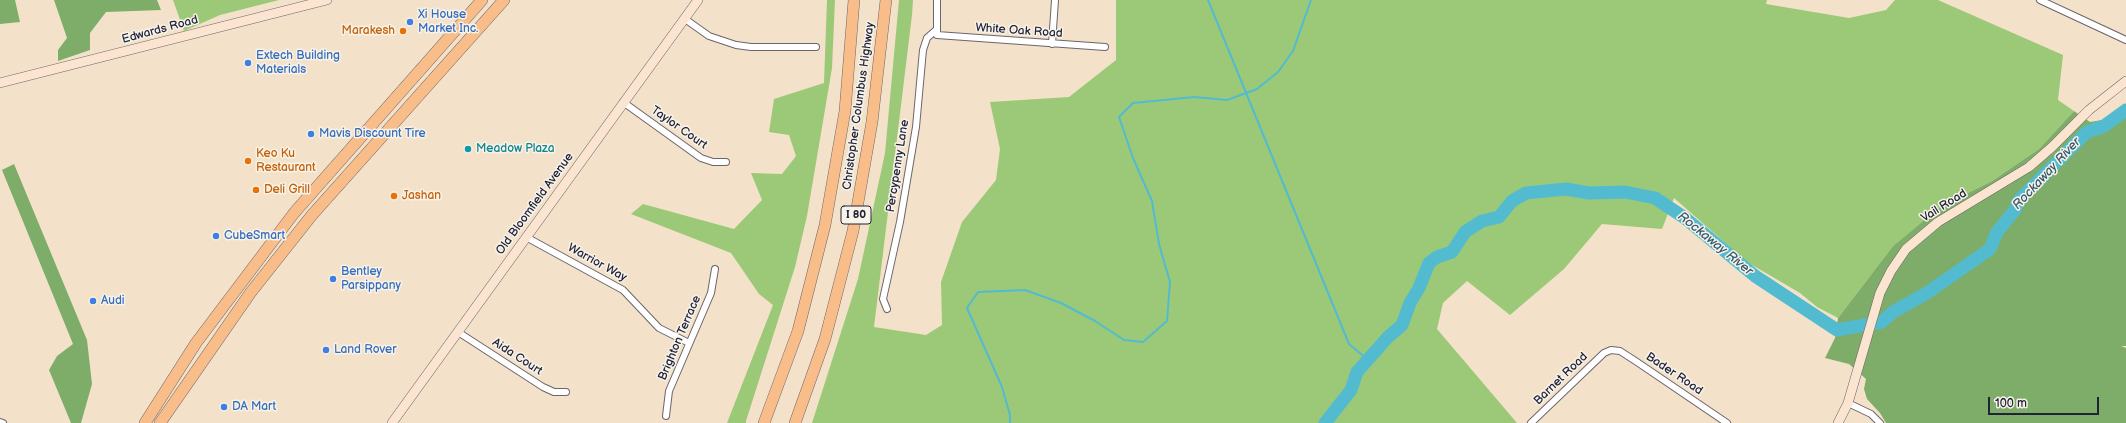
<!DOCTYPE html>
<html>
<head>
<meta charset="utf-8">
<style>
  body { margin:0 }
  #map { position:relative; width:2126px; height:423px; overflow:hidden; background:#f3e2c9; font-family:"Balsamiq Sans",sans-serif }
  canvas { display:block }
  .scale { position:absolute; left:1988px; top:397px; width:111px; height:18px; box-sizing:border-box; border:2px solid #22223b; border-top:0; padding-left:5px; font-size:12px; line-height:14px; white-space:nowrap; color:#22223b; -webkit-text-stroke:3px #f7f3e8; paint-order:stroke }
</style>
</head>
<body>
<div id="map">
<canvas width="2126" height="423"></canvas>
<div class="scale">100 m</div>
</div>
<script>
const c = document.querySelector('canvas').getContext('2d');
c.lineJoin = 'round';
function paint(path, color) {
  c.fillStyle = color;
  c.fill(path, 'evenodd');
}
function shape(rows) {
  const path = new Path2D();
  for (const r of rows) {
    path.moveTo(r[0], r[1]);
    for (let i = 2; i < r.length; i += 2) path.lineTo(r[i], r[i + 1]);
  }
  return path;
}
function trace(path, color, width, dash) {
  c.strokeStyle = color;
  c.lineWidth = width;
  c.lineCap = dash ? 'butt' : 'round';
  c.setLineDash(dash || []);
  c.stroke(path);
}
function label(font, color, halo, rows, align = 'center') {
  c.font = font + ' "Balsamiq Sans",sans-serif';
  c.lineWidth = 3;
  c.setLineDash([]);
  c.textBaseline = 'middle';
  c.strokeStyle = halo;
  c.fillStyle = color;
  for (const [text, x, y, turn = 0] of rows) {
    c.save();
    c.translate(x, y);
    c.rotate((+turn || 0) * Math.PI / 180);
    c.textAlign = isNaN(turn) ? turn : align;
    if (halo) c.strokeText(text, 0, 0);
    c.fillText(text, 0, 0);
    c.restore();
  }
}
paint(shape([
  [173,0,279,0,220,15,184,31],
  [827,0,835,0,832,68,807,216,795,267,746,421,746,423,727,423,773,305,759,294,731,253,631,214,643,204,734,229,762,200,751,173,782,174,796,156,789,135,769,132,774,99,824,83],
  [899,0,913,0,912,15,874,327,926,335,942,325,941,282,962,222,996,180,1000,149,990,102,1069,97,1116,60,1116,0,1767,0,1766,4,1849,18,1886,10,1895,0,1938,0,2063,55,2058,100,2074,111,2039,149,1992,181,1940,207,1893,246,1838,318,1817,307,1800,293,1747,262,1674,198,1662,229,1602,224,1564,269,1510,315,1467,281,1443,303,1437,329,1517,423,812,423,858,279,885,153]
]), '#9cc977');
paint(shape([
  [0,0,15,0,20,22,0,24],
  [54,0,157,0,161,10,106,12,90,33,90,50,58,61,58,50,67,38],
  [2074,111,2090,122,2126,116,2126,346,2121,346,2126,348,2126,423,1886,423,1880,413,1867,399,1864,389,1866,379,1849,364,1825,358,1835,338,1838,318,1893,246,1940,207,1992,181,2039,149],
  [14,164,87,340,92,384,81,423,71,423,49,370,57,356,73,344,2,170]
]), '#7dad68');
trace(shape([
  [1208,0,1349,344,1367,359],
  [1010,423,1010,415,1002,387,967,308,978,292,1025,290,1061,303,1095,321,1124,340,1143,342,1167,321,1170,282,1159,244,1152,201,1133,158,1119,117,1133,103,1194,97,1227,100,1257,89,1278,72,1293,51,1311,0]
]), '#53bbd0', 2);
trace(shape([
  [1325,423,1351,390,1357,372,1388,337,1402,325,1410,303,1419,288,1429,263,1437,257,1452,252,1465,232,1482,221,1499,217,1512,201,1526,193,1566,189,1589,193,1625,192,1655,198,1685,218,1755,276,1837,330,1882,322,1893,312,1927,293,1990,249,1997,232,2015,210,2019,200,2087,132,2104,126,2126,110]
]), '#53bbd0', 13);
const street = shape([
  [937,0,937,35,1105,47],
  [2040,0,2126,40],
  [685,19,709,36,736,45,751,47,816,47],
  [1052,44,1055,0],
  [623,102,701,158,713,162,726,162],
  [526,237,623,290,659,328,689,343],
  [887,309,883,299,900,222,916,127,923,50,927,38,936,30],
  [458,332,543,387,554,392,566,392],
  [1848,403,1871,414,1880,423],
  [666,416,669,391,711,293,715,269],
  [0,422,3,423],
  [1531,423,1604,353,1611,350,1620,351,1637,362,1727,423]
]);
const secondary = shape([
  [0,83,327,0],
  [392,423,698,0],
  [1838,423,1848,403,1880,293,1891,271,1906,249,1938,222,2029,167,2052,147,2089,110,2126,81]
]);
const highway = shape([
  [145,423,196,343,294,213,482,0],
  [160,423,251,292,312,215,504,0],
  [764,423,798,331,825,225,845,111,854,0],
  [795,423,825,339,853,231,872,122,886,0]
]);
trace(street, '#6b656d', 8);
trace(secondary, '#6b656d', 10);
trace(highway, '#6b656d', 12);
trace(street, '#fff', 6);
trace(secondary, '#fce5d0', 9);
trace(highway, '#f8bd89', 11);
for (const [x, y, r, color] of [
  [410,22,4,"#3f7fe0"],
  [403,31,4,"#e8710a"],
  [248,63,4,"#3f7fe0"],
  [311,134,4,"#3f7fe0"],
  [468,149,4,"#0f9aa8"],
  [248,161,4,"#e8710a"],
  [256,190,4,"#e8710a"],
  [394,196,4,"#e8710a"],
  [216,236,4,"#3f7fe0"],
  [333,279,4,"#3f7fe0"],
  [93,301,4,"#3f7fe0"],
  [326,350,4,"#3f7fe0"],
  [224,407,4,"#3f7fe0"]
]) {
  const dot = new Path2D();
  dot.arc(x, y, r, 0, 2 * Math.PI);
  c.fillStyle = color;
  c.fill(dot);
  trace(dot, '#f7f3e8', 1.5);
}
for (const [x, y, w] of [
  [856,215,30]
]) {
  const box = new Path2D();
  box.roundRect(x - w / 2, y - 9, w, 18, 3);
  c.fillStyle = '#f7f3e8';
  c.fill(box);
  trace(box, '#22223b', 1);
}
label('bold 11px', '#22223b', null, [
  ["I 80",856,215]
]);
label('12px', '#366cbe', '#f7f3e8', [
  ["Xi House",418,15],
  ["Market Inc.",418,29],
  ["Extech Building",256,56],
  ["Materials",256,70],
  ["Mavis Discount Tire",319,134],
  ["CubeSmart",224,236],
  ["Bentley",341,272],
  ["Parsippany",341,286],
  ["Audi",101,301],
  ["Land Rover",334,350],
  ["DA Mart",232,407]
], 'left');
label('12px', '#22223b', '#f7f3e8', [
  ["Edwards Road",160,30,-15],
  ["White Oak Road",1019,31,4],
  ["Christopher Columbus Highway",859,106,-82],
  ["Taylor Court",679,128,35],
  ["Percypenny Lane",898,166,-81],
  ["Old Bloomfield Avenue",535,204,-54],
  ["Vail Road",1944,206,-32],
  ["Warrior Way",597,263,29],
  ["Brighton Terrace",680,338,-67],
  ["Aida Court",517,357,33],
  ["Bader Road",1674,374,34],
  ["Barnet Road",1561,379,-44]
]);
label('12px', '#c56008', '#f7f3e8', [
  ["Marakesh",395,31,"right"],
  ["Keo Ku",256,154],
  ["Restaurant",256,168],
  ["Deli Grill",264,190],
  ["Jashan",402,196]
], 'left');
label('12px', '#0d838f', '#f7f3e8', [
  ["Meadow Plaza",476,149]
], 'left');
label('italic 13px', '#33586f', '#f7f3e8', [
  ["Rockaway River",2047,174,-47],
  ["Rockaway River",1715,244,39]
]);
</script>
</body>
</html>
